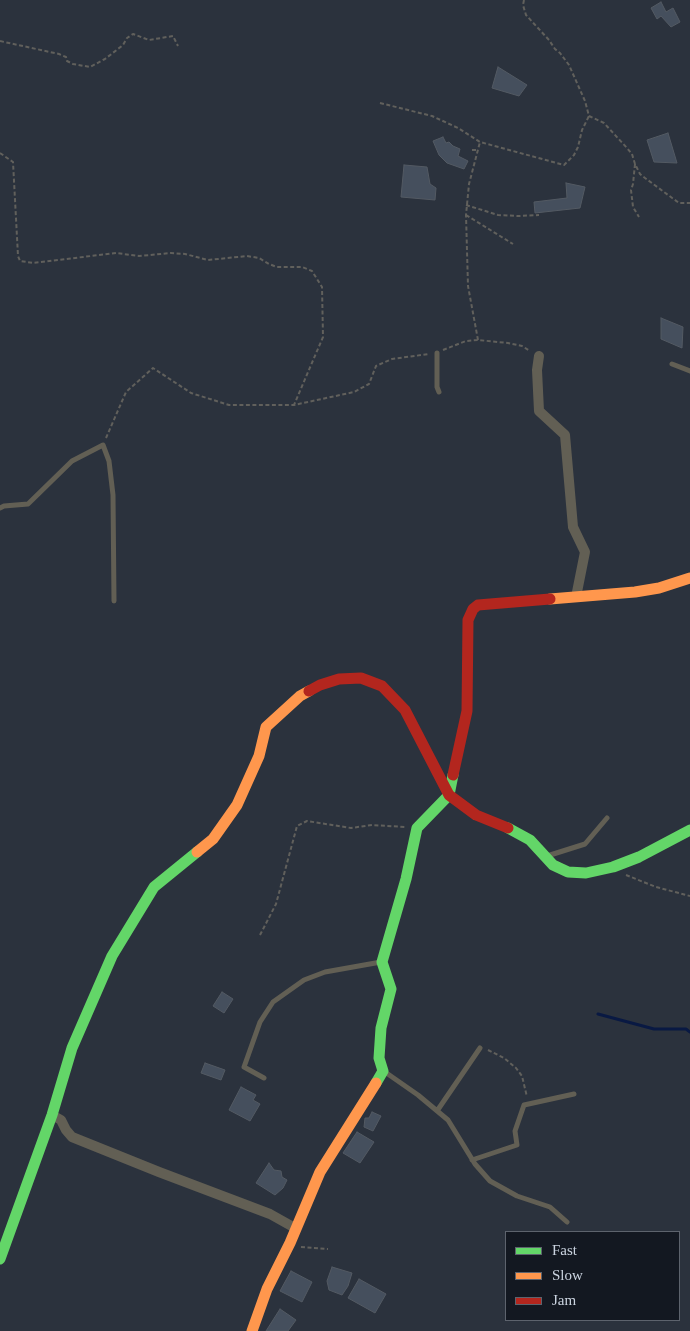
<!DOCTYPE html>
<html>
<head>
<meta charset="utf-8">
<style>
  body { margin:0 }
  #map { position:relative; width:690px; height:1331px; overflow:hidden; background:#2b323d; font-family:"Times New Roman",serif }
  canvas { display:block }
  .legend { position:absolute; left:505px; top:1231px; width:175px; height:90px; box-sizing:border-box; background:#131821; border:1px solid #5d636d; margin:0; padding:6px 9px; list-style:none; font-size:15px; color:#cbd4e0 }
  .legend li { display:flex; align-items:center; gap:10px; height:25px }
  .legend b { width:25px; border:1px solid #5d636d }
</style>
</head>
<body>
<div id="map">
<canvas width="690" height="1331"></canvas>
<ul class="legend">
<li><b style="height:6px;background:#63d668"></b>Fast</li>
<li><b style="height:6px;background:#ff974d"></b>Slow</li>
<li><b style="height:6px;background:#b3261e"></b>Jam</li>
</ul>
</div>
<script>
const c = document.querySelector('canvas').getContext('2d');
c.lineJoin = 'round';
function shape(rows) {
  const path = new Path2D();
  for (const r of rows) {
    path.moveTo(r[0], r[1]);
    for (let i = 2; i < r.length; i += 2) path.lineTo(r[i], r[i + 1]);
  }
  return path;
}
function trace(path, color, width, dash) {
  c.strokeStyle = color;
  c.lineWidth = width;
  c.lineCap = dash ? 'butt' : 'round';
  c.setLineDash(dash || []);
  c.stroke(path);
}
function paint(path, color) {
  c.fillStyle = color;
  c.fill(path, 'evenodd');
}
trace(shape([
  [598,1014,654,1029,686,1029,690,1032]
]), '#091943', 3);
const building = shape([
  [661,2,666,12,673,8,680,22,671,27,661,16,657,19,651,8,661,2],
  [498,67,527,85,519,96,492,88,498,67],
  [668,133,677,163,654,162,647,140,668,133],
  [443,137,446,143,449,142,453,146,460,149,458,156,468,161,464,169,447,163,439,155,433,141,443,137],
  [404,165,427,167,430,184,436,188,435,200,401,197,404,165],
  [566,183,585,187,580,208,535,213,534,202,567,198,566,183],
  [661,318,683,327,682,348,661,339,661,318],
  [222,992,233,999,224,1013,213,1006,222,992],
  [205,1063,225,1070,221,1080,201,1073,205,1063],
  [241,1087,256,1095,253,1100,260,1104,250,1121,229,1110,241,1087],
  [372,1112,381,1116,373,1131,364,1127,365,1118,369,1118,372,1112],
  [357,1132,374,1142,360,1163,343,1153,357,1132],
  [269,1163,274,1170,281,1171,282,1177,287,1180,283,1188,275,1195,256,1183,269,1163],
  [332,1267,352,1273,348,1286,342,1295,329,1290,327,1281,332,1267],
  [291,1271,312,1282,302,1302,280,1291,291,1271],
  [359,1279,386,1294,375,1313,348,1298,359,1279],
  [280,1309,296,1320,288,1331,266,1331,280,1309]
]);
paint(building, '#454f5d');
trace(building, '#535a63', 1);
trace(shape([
  [524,0,523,5,526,15,549,40,555,49,560,53,569,65,585,101,589,116,604,123,627,148,632,154,635,164,640,174,645,178,679,203,690,203],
  [0,41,59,54,66,57,67,61,73,64,90,67,105,59,123,45,127,38,133,34,149,40,173,36,178,46],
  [380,103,432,116,458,128,480,142,564,165,574,155,578,147,582,130,589,116],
  [472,150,477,150],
  [0,153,13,162,18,256,20,261,33,263,116,253,139,256,171,253,185,254,208,260,247,256,259,258,269,264,277,267,302,267,312,271,322,287,323,337,294,405],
  [635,164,633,184,631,190,633,207,639,217],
  [466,205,498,215,518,216,539,215],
  [466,215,513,244],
  [478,340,468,286,466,215,469,184,480,142],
  [443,350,466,341,478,340,508,343,522,346,530,351],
  [106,438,126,392,153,368,191,393,229,405,294,405,354,392,369,384,376,366,392,359,429,354],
  [626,875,656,887,690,896],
  [260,935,276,904,297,826,307,821,351,828,372,825,405,827],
  [488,1050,504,1058,516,1068,522,1076,527,1097],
  [301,1247,328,1249]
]), '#61605c', 2, [4, 2.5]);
trace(shape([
  [437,353,437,387,439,392],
  [672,364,690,371],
  [0,508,4,506,28,504,72,461,103,445,109,461,113,495,114,601],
  [547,856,585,844,607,818],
  [385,1072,418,1095,448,1120,475,1164,490,1181,517,1196,550,1207,567,1222],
  [264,1078,244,1067,260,1022,273,1002,304,980,325,972,381,962],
  [437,1111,480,1048],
  [472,1160,517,1145,515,1131,524,1105,574,1094]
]), '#625f54', 5);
trace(shape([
  [539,356,537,370,539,411,565,435,573,527,585,552,576,597],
  [52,1115,61,1120,66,1130,72,1137,159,1172,270,1214,295,1228]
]), '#625f54', 10);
trace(shape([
  [508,828,530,840,553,865,568,872,586,873,613,867,639,857,690,830],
  [376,1083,383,1071,379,1058,381,1028,391,989,382,962,406,879,417,828,449,795,453,775],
  [0,1259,52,1115,72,1048,112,956,154,887,197,852]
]), '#63d668', 11);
trace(shape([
  [550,599,635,592,659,588,690,578],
  [197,852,213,839,237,805,259,756,266,727,300,696,309,691],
  [252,1331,267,1289,290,1243,320,1172,376,1083]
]), '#ff974d', 11);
trace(shape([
  [309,691,320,685,339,679,361,678,382,686,405,710,449,795,476,815,508,828],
  [453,775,467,711,468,620,473,609,478,605,550,599]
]), '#b3261e', 11);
</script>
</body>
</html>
